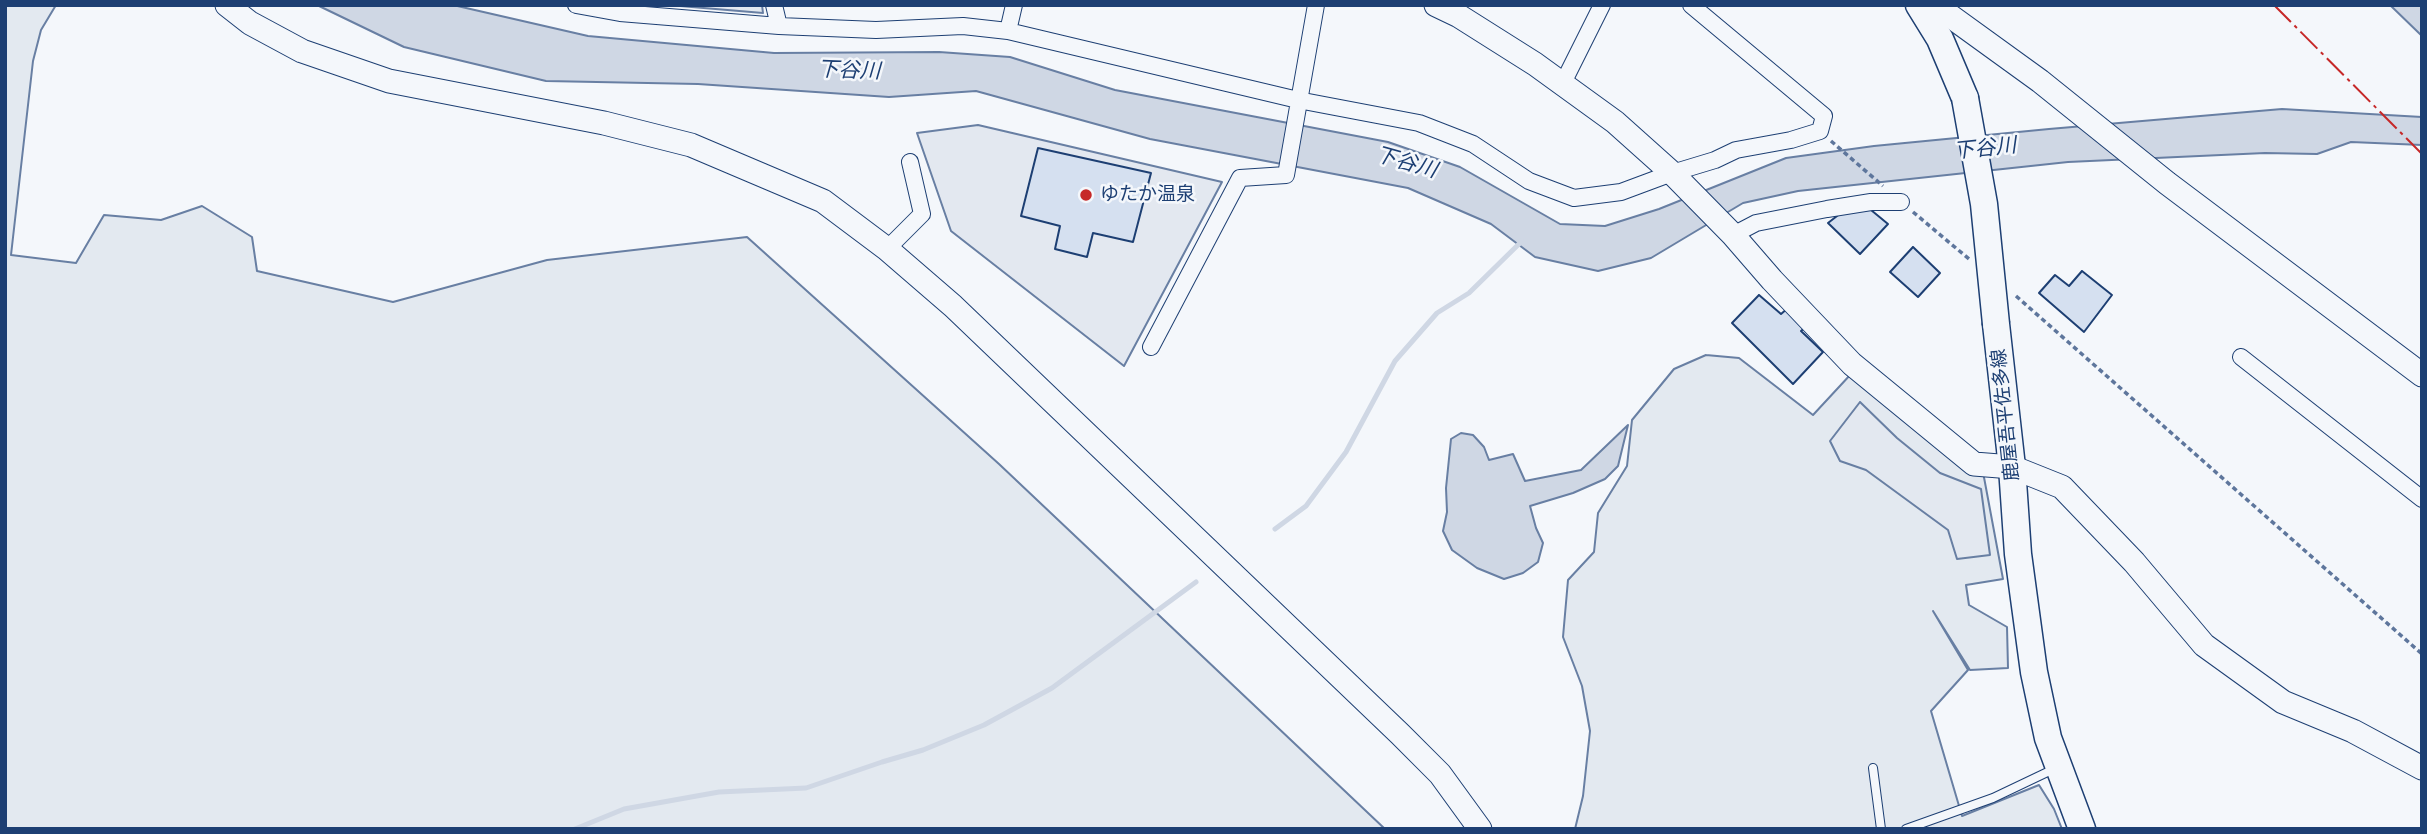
<!DOCTYPE html>
<html>
<head>
<meta charset="utf-8">
<style>
  body { margin:0 }
  #map { position:relative; width:2427px; height:834px; overflow:hidden; background:#f4f7fb; font-family:"Fira Sans Condensed",sans-serif }
  canvas { display:block }
  .frame { position:absolute; inset:0; border:7px solid #1d3f73; pointer-events:none }
</style>
</head>
<body>
<div id="map">
<canvas width="2427" height="834"></canvas>
<div class="frame"></div>
</div>
<script>
const c = document.querySelector('canvas').getContext('2d');
c.lineJoin = 'round';
function paint(path, color) {
  c.fillStyle = color;
  c.fill(path, 'evenodd');
}
function shape(rows) {
  const path = new Path2D();
  for (const r of rows) {
    path.moveTo(r[0], r[1]);
    for (let i = 2; i < r.length; i += 2) path.lineTo(r[i], r[i + 1]);
  }
  return path;
}
function trace(path, color, width, dash) {
  c.strokeStyle = color;
  c.lineWidth = width;
  c.lineCap = dash ? 'butt' : 'round';
  c.setLineDash(dash || []);
  c.stroke(path);
}
function label(font, color, halo, rows, align = 'center') {
  c.font = font + ' "Fira Sans Condensed","Noto Sans JP",sans-serif';
  c.lineWidth = 5;
  c.setLineDash([]);
  c.textBaseline = 'middle';
  c.strokeStyle = halo;
  c.fillStyle = color;
  for (const [text, x, y, turn = 0] of rows) {
    c.save();
    c.translate(x, y);
    c.rotate((+turn || 0) * Math.PI / 180);
    c.textAlign = isNaN(turn) ? turn : align;
    if (halo) c.strokeText(text, 0, 0);
    c.fillText(text, 0, 0);
    c.restore();
  }
}
const green = shape([
  [5,5,56,5,41,30,33,61,11,255,76,263,104,215,161,220,202,206,252,237,257,271,393,302,547,260,747,237,999,464,1385,829,5,829,5,5],
  [668,5,762,5,763,13,668,5],
  [1706,355,1739,358,1813,415,1851,374,1983,472,2003,579,1966,585,1969,605,2007,627,2008,668,1970,670,1933,611,1968,670,1931,711,1962,816,2039,785,2054,809,2062,829,1575,829,1583,796,1590,731,1582,686,1563,637,1568,580,1594,552,1598,513,1627,466,1632,420,1674,369,1706,355]
]);
paint(green, '#e3e9f0');
trace(green, '#687fa3', 2);
const parking = shape([
  [978,125,1222,182,1124,366,951,231,917,133,978,125],
  [1860,402,1897,438,1940,473,1981,489,1990,555,1957,559,1948,530,1866,470,1840,461,1830,441,1860,402]
]);
paint(parking, '#e3e8f0');
trace(parking, '#687fa3', 2);
const water = shape([
  [317,5,453,5,588,36,774,53,939,52,1010,57,1115,90,1388,142,1460,167,1560,224,1605,226,1659,209,1786,158,1874,146,2049,129,2282,109,2422,117,2422,145,2351,142,2317,154,2265,153,2068,162,1798,191,1743,203,1651,258,1598,271,1535,257,1491,224,1408,188,1150,139,976,91,889,97,698,84,546,81,404,47,317,5],
  [2390,5,2422,5,2422,36,2390,5],
  [1628,425,1618,466,1605,479,1573,493,1530,506,1536,528,1543,543,1538,562,1523,573,1504,579,1477,568,1452,550,1443,531,1447,512,1446,488,1451,439,1461,433,1473,435,1484,447,1489,460,1513,454,1525,481,1581,470,1628,425]
]);
paint(water, '#cfd7e4');
trace(water, '#687fa3', 2);
trace(shape([
  [1275,529,1306,506,1346,452,1395,361,1437,313,1469,293,1522,241],
  [575,829,624,809,719,792,806,788,882,762,923,750,984,725,1052,688,1196,582]
]), '#cfd7e4', 5);
const building = shape([
  [1038,148,1151,173,1133,242,1093,233,1087,257,1055,249,1060,226,1021,216,1038,148],
  [1846,209,1871,210,1888,224,1860,254,1828,223,1846,209],
  [1913,247,1940,273,1918,297,1890,272,1913,247],
  [2082,271,2112,295,2084,332,2039,293,2055,275,2069,286,2082,271],
  [1759,295,1781,314,1788,308,1808,325,1801,331,1823,352,1793,384,1732,323,1759,295]
]);
paint(building, '#d5e0f0');
trace(building, '#1d3f73', 2);
const lane = shape([
  [1873,768,1881,829],
  [1906,829,1993,798,2056,768]
]);
const street = shape([
  [576,5,620,13,779,26,876,30,963,26,1008,31,1298,100,1419,123,1473,144,1529,181,1574,198,1621,192,1672,173,1715,160,1736,150,1791,140,1820,131,1824,116,1691,5],
  [774,5,779,26],
  [1008,31,1014,5],
  [1563,83,1602,5],
  [1733,235,1756,223,1827,209,1871,202,1901,202],
  [887,249,922,214,910,162],
  [1151,347,1240,178,1286,175,1316,5],
  [2241,357,2422,499]
]);
const secondary = shape([
  [227,5,250,23,302,51,389,81,604,123,691,145,823,201,887,249,953,306,1400,734,1440,774,1480,829],
  [1436,5,1459,16,1535,64,1615,122,1672,173,1733,235,1772,280,1852,364,1974,464,2012,467,2062,487,2134,562,2204,645,2283,702,2353,731,2422,768],
  [1935,5,2040,81,2167,183,2422,375]
]);
const primary = shape([
  [1919,5,1940,39,1965,98],
  [1996,324,2012,467,2018,554,2034,672,2048,738,2082,829]
]);
trace(lane, '#1d3f73', 10);
trace(street, '#1d3f73', 18);
trace(secondary, '#1d3f73', 25);
trace(primary, '#1d3f73', 29);
trace(shape([
  [1831,141,1883,186],
  [1913,212,1969,259],
  [2016,296,2422,654]
]), '#5e769c', 3.5, [5, 3.5]);
trace(lane, '#f4f7fb', 8);
trace(street, '#f4f7fb', 16);
trace(secondary, '#f4f7fb', 23);
trace(primary, '#f4f7fb', 26);
const primaryBridge = shape([
  [1965,98,1984,204,1996,324]
]);
trace(primaryBridge, '#1d3f73', 29, []);
trace(primaryBridge, '#f4f7fb', 26);
trace(shape([
  [2274,5,2422,154]
]), '#c62828', 2, [24, 5, 3.5, 5]);
for (const [x, y, r, color] of [
  [1086,195,7,"#c62828"]
]) {
  const dot = new Path2D();
  dot.arc(x, y, r, 0, 2 * Math.PI);
  c.fillStyle = color;
  c.fill(dot);
  trace(dot, '#f4f7fb', 2.5);
}
label('19px', '#1d3f73', '#f4f7fb', [
  ["ゆたか温泉",1100,195]
], 'left');
label('19px', '#1d3f73', '#f4f7fb', [
  ["鹿屋吾平佐多線",2006,415,-96]
]);
label('italic 21px', '#1d3f73', '#f4f7fb', [
  ["下谷川",849,71,2],
  ["下谷川",1985,149,-6],
  ["下谷川",1406,163,16]
]);
</script>
</body>
</html>
